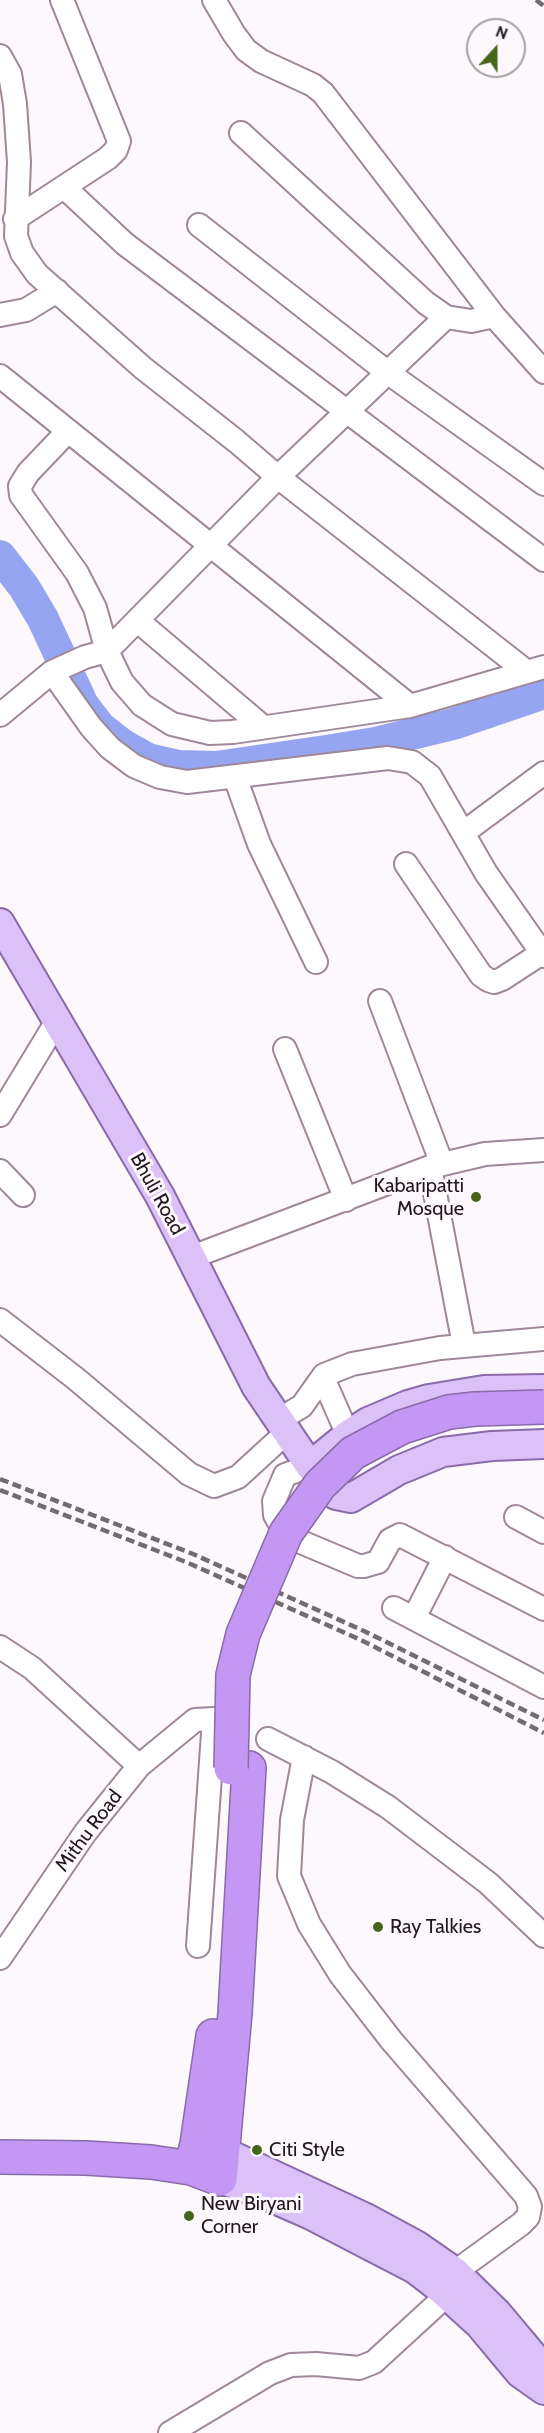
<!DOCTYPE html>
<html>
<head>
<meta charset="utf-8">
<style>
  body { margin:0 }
  #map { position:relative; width:544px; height:2433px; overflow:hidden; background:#fdf8fb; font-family:Cabin,sans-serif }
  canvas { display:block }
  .north { position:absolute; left:466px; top:18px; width:60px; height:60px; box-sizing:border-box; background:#fdf8fb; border:2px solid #a59fa3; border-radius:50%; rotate:21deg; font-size:16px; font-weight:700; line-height:24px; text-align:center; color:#21191f }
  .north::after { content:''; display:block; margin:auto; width:21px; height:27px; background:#45651b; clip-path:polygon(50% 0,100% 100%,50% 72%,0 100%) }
</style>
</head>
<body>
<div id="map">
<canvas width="544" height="2433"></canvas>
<div class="north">N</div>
</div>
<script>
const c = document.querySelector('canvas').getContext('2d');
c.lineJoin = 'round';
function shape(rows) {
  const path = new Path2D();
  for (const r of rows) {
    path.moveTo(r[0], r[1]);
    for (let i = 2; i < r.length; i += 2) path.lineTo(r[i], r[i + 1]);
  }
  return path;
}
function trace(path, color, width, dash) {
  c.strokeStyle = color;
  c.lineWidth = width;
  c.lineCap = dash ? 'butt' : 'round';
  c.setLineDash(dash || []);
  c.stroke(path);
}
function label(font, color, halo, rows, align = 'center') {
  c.font = font + ' Cabin,sans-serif';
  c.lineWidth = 6;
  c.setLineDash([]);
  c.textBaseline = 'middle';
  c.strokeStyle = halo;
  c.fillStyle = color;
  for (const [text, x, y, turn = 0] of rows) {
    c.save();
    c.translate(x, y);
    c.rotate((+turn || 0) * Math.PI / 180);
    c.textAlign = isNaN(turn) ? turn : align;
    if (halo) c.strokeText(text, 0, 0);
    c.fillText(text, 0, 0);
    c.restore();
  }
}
trace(shape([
  [0,556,24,587,43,619,83,705,100,727,123,745,148,759,179,766,216,767,326,751,375,743,453,724,544,693]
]), '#95a5f2', 32);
const minor = shape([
  [214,0,234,34,246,50,261,61,313,85,323,93,494,316,544,372],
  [0,56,10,74,15,104,19,162,16,236,22,253,37,274,143,368,236,441,278,477,527,672],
  [241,133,426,303,446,317,471,321,494,316],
  [64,187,125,244,544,560],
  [15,219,108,158,116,150,119,141,62,0],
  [199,225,387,372,544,484],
  [0,315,26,310,57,291],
  [0,376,410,706],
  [68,431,28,473,20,486,21,495,77,573,95,608,107,651,122,682,142,705,172,724,210,733,233,732,410,706,544,667],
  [138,621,263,727],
  [52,672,91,727,110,748,134,766,160,777,187,782,388,758,412,762,430,776,486,873,544,956],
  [0,715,52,672,85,657,107,651,278,477,446,317],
  [235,777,259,844,316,962],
  [463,833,544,773],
  [406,864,481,975,488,980,494,982,502,979,542,953],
  [380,1001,442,1164],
  [285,1049,346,1200],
  [0,1115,57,1021],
  [430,1167,464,1345],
  [0,1171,23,1195],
  [192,1257,430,1167,485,1154,544,1150],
  [0,1320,75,1378,189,1474,214,1486,238,1477,286,1433],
  [323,1378,348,1435],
  [277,1421,302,1406,324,1375,352,1364,440,1348,544,1339],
  [310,1466,285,1475,274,1501,275,1515,280,1524,301,1542,358,1566,364,1566,378,1562,390,1540,400,1535,544,1609],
  [516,1517,544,1532],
  [394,1608,544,1687],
  [414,1618,445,1557],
  [0,1647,32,1668,139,1766],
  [268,1739,332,1772,388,1807,488,1883,544,1936],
  [304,1757,292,1820,289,1876,309,1924,340,1974,391,2040,526,2196,530,2207,528,2217,521,2224,455,2272],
  [0,1958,85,1833,139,1766,195,1720,214,1719,198,1946],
  [170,2433,270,2373,291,2365,316,2364,359,2368,374,2362,447,2295]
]);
const major = shape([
  [0,923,160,1196,256,1386,310,1466,336,1495,351,1498,399,1470,443,1452,492,1446,544,1444],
  [310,1466,348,1435,368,1422,408,1405,429,1399,484,1390,544,1389],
  [224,2152,368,2219,416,2245,455,2272,497,2313,534,2357,544,2378],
  [220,2179,261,2193,311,2215,415,2269,437,2286,480,2325,520,2373,544,2390]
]);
const highway = shape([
  [0,2157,86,2158,151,2162,191,2168,220,2179,235,2013,249,1768],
  [191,2168,197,2144,213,2036]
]);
trace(minor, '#9f8899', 26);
trace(major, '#8a6ba9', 32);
trace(highway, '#8a6ba9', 36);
trace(minor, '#fff', 22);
trace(major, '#dbc1f8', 28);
trace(highway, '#c397f3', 33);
trace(shape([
  [536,0,544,6],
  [0,1479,193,1554,364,1631,544,1720],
  [0,1490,186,1562,361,1640,544,1733]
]), '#726b70', 4.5, [9, 4.5]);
const highwayBridge = shape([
  [231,1768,233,1675,243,1634,286,1533,320,1485,353,1453,402,1427,449,1412,475,1409,544,1407]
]);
trace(highwayBridge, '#8a6ba9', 36, []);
trace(highwayBridge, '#c397f3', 33);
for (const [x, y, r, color] of [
  [476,1197,6,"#45651b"],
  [378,1927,6,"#45651b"],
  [257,2150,6,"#45651b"],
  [189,2216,6,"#45651b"]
]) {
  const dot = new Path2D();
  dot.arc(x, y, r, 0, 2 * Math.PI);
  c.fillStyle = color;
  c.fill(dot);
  trace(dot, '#fdf8fb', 2);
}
label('20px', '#21191f', '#fdf8fb', [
  ["Kabaripatti",464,1186,"right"],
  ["Mosque",464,1209,"right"],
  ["Ray Talkies",390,1927],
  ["Citi Style",269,2150],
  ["New Biryani",201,2204],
  ["Corner",201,2227]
], 'left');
label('20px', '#21191f', '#fdf8fb', [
  ["Bhuli Road",157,1194,61],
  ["Mithu Road",89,1831,-53]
]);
</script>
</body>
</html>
